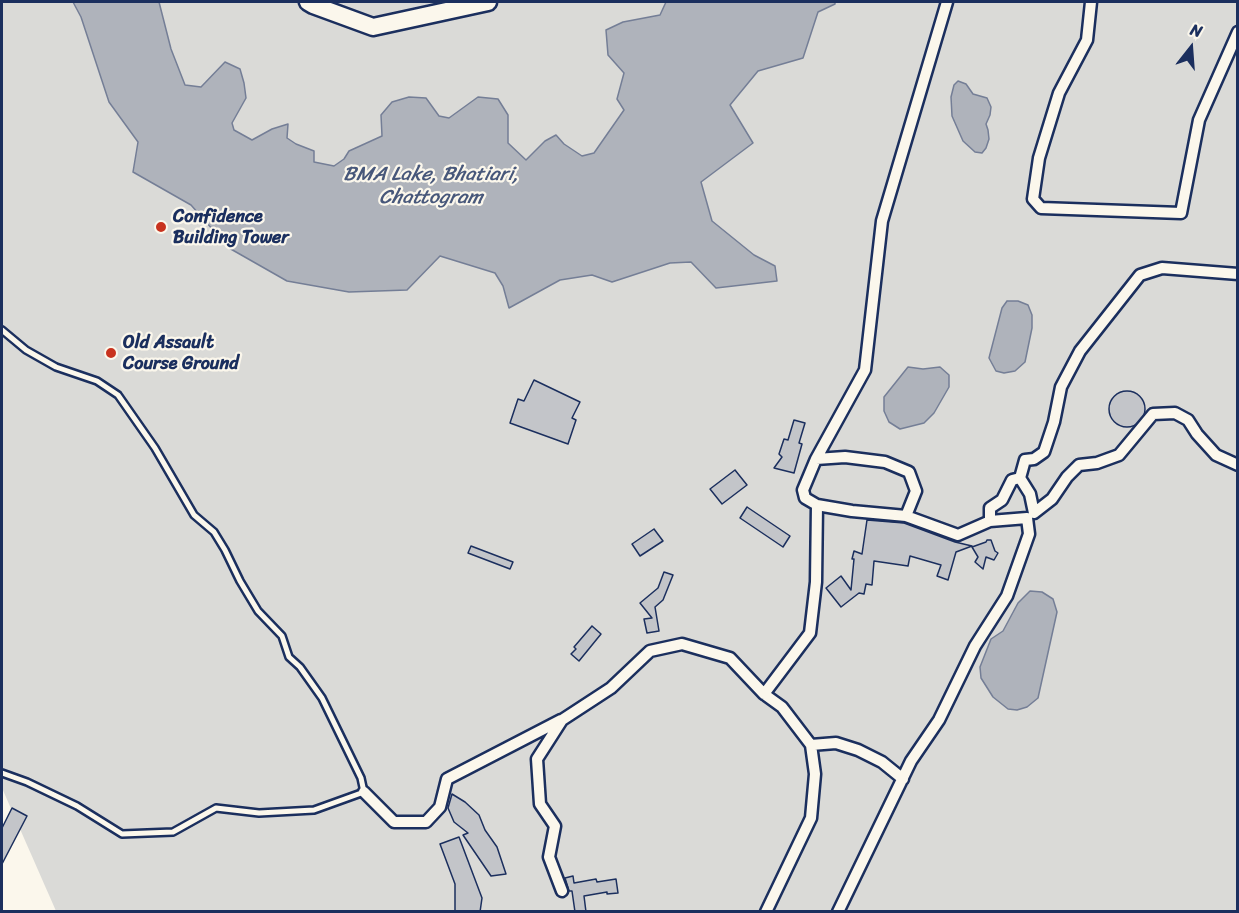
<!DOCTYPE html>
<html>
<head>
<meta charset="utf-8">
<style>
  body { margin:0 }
  #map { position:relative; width:1239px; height:913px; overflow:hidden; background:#fbf7ec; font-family:Sriracha,sans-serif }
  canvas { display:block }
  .frame { position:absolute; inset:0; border:3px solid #1b2f5e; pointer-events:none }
  .north { position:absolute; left:1161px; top:18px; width:60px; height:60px; -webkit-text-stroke:4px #fbf7ec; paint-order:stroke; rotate:17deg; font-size:16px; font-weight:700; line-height:24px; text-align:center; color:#1b2f5e }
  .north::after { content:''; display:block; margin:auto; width:21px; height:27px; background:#1b2f5e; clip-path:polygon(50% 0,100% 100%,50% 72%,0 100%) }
</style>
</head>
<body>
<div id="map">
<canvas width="1239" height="913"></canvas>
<div class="frame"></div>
<div class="north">N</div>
</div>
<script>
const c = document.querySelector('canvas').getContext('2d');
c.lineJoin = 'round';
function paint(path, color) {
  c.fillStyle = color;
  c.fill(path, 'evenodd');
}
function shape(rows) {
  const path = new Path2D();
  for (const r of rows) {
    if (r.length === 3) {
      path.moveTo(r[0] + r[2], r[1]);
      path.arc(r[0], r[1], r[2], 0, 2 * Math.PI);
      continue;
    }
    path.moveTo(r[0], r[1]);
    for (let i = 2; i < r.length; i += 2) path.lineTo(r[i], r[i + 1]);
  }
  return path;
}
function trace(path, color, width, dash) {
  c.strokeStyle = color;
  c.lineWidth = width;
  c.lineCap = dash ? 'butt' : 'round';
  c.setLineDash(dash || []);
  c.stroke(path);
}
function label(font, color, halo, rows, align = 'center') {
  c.font = font + ' Sriracha,sans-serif';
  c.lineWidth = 4.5;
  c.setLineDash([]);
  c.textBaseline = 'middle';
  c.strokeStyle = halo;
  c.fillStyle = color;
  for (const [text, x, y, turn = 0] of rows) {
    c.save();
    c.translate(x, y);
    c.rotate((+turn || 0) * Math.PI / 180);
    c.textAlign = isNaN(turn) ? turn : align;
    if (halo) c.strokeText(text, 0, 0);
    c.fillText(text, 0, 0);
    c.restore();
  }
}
paint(shape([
  [2,2,1237,2,1237,911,56,911,2,788]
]), '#dadad7');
const water = shape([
  [73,2,159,2,171,49,185,85,201,87,225,62,240,69,244,83,246,98,232,123,234,130,252,140,272,129,288,124,287,138,296,144,314,151,314,162,334,166,344,159,349,151,382,136,381,115,392,102,409,97,426,98,439,116,449,118,478,97,498,99,508,115,508,143,526,160,545,141,556,135,564,144,582,156,594,153,624,110,617,99,624,73,608,55,606,30,623,22,660,15,666,2,835,2,835,4,818,12,803,58,758,71,730,105,753,143,701,182,712,221,754,255,775,266,777,281,716,288,691,262,670,263,612,282,592,275,560,280,509,308,503,286,495,273,440,256,407,290,349,292,287,281,229,248,191,205,133,172,138,142,109,102,81,17,73,2],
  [958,81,966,84,973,94,987,98,991,107,990,115,986,124,988,130,989,139,986,148,982,153,975,152,963,141,952,116,951,97,954,85,958,81],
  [1007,301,1018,301,1028,305,1032,315,1032,328,1025,362,1015,371,1004,373,996,371,989,358,1002,308,1007,301],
  [908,367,923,369,940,367,949,375,949,387,934,413,924,423,900,429,889,422,884,411,884,397,908,367],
  [1030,591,1042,592,1053,599,1057,612,1038,698,1027,707,1017,710,1008,709,993,697,981,678,980,667,991,639,1003,631,1018,603,1030,591]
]);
paint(water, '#afb3bb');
trace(water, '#747e96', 1.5);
const building = shape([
  [534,380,580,402,572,418,576,420,568,444,510,423,518,399,524,401,534,380],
  [1127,409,18],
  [794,420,805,423,799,443,802,444,794,473,774,468,782,457,779,454,784,439,788,440,794,420],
  [735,470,747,485,722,504,710,489,735,470],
  [747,507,790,536,783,547,740,518,747,507],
  [867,520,904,523,955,542,972,546,956,552,948,580,937,576,941,565,910,556,908,566,874,561,872,585,866,584,864,594,859,593,841,607,826,588,841,576,851,590,854,559,852,559,854,551,862,554,867,520],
  [654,529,663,541,640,556,632,544,654,529],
  [987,540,991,540,995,551,998,553,994,560,986,557,983,569,975,562,978,557,972,547,986,542,987,540],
  [471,546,513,562,510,569,468,553,471,546],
  [664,572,673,575,663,600,655,607,659,631,647,633,644,619,652,618,640,603,658,588,664,572],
  [592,626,601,634,579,661,571,654,576,649,574,647,592,626],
  [452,794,465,802,479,815,485,830,497,847,506,874,491,876,463,835,468,833,454,822,448,808,452,794],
  [12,808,27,816,2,864,2,828,12,808],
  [459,837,482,898,480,912,455,912,455,884,440,844,459,837],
  [573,876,574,883,596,879,597,882,616,879,618,893,607,894,607,892,584,896,586,912,575,912,572,891,569,891,565,878,573,876]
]);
paint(building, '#c3c5c9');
trace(building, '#1b2f5e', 1.5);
const lane = shape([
  [2,330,26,350,56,367,97,381,118,395,155,448,194,515,214,532,225,550,240,581,258,611,282,636,289,657,300,667,322,698,361,778,364,792,314,810,259,813,216,808,173,832,122,834,77,806,27,782,2,773]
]);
const street = shape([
  [1091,2,1087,40,1059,93,1039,158,1033,199,1041,208,1181,213,1199,120,1238,32],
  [816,459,845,457,885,462,909,472,916,491,906,516],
  [1020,478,1030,494,1034,513,1052,499,1067,477,1079,465,1097,463,1119,455,1153,414,1175,413,1188,420,1197,434,1216,455,1238,465],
  [990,521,990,508,1002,500,1012,480,1020,478,1025,460,1034,459,1044,452,1054,422,1061,387,1080,351,1140,275,1162,268,1238,274],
  [811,745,836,743,858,750,882,762,903,779],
  [364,792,394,822,426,822,440,807,447,779,561,720],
  [562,891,549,857,555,826,540,804,537,759,562,720,611,688,650,651,682,644,730,658,764,694],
  [766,912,811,818,815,774,811,745,782,707,764,694,810,633,816,582,817,505],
  [838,912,911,761,939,720,975,646,1007,596,1029,534,1027,518,990,521,958,535,906,516,852,511,817,505,805,498,803,490,816,459,865,370,882,221,947,2]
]);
const primary = shape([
  [308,2,313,5,373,27,488,2]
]);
trace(lane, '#1b2f5e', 10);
trace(street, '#1b2f5e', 15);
trace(primary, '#1b2f5e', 21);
trace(lane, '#fbf7ec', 5);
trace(street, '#fbf7ec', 10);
trace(primary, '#fbf7ec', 16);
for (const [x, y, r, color] of [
  [161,227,6,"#c8321e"],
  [111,353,6,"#c8321e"]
]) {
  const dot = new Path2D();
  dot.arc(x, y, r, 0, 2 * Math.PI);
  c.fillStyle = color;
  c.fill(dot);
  trace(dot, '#fbf7ec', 2);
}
label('bold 18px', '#1b2f5e', '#fbf7ec', [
  ["Confidence",173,217],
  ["Building Tower",173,238],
  ["Old Assault",123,343],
  ["Course Ground",123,364]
], 'left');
label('italic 20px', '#47577a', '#fbf7ec', [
  ["BMA Lake, Bhatiari,",431,175],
  ["Chattogram",431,198]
]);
</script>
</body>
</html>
